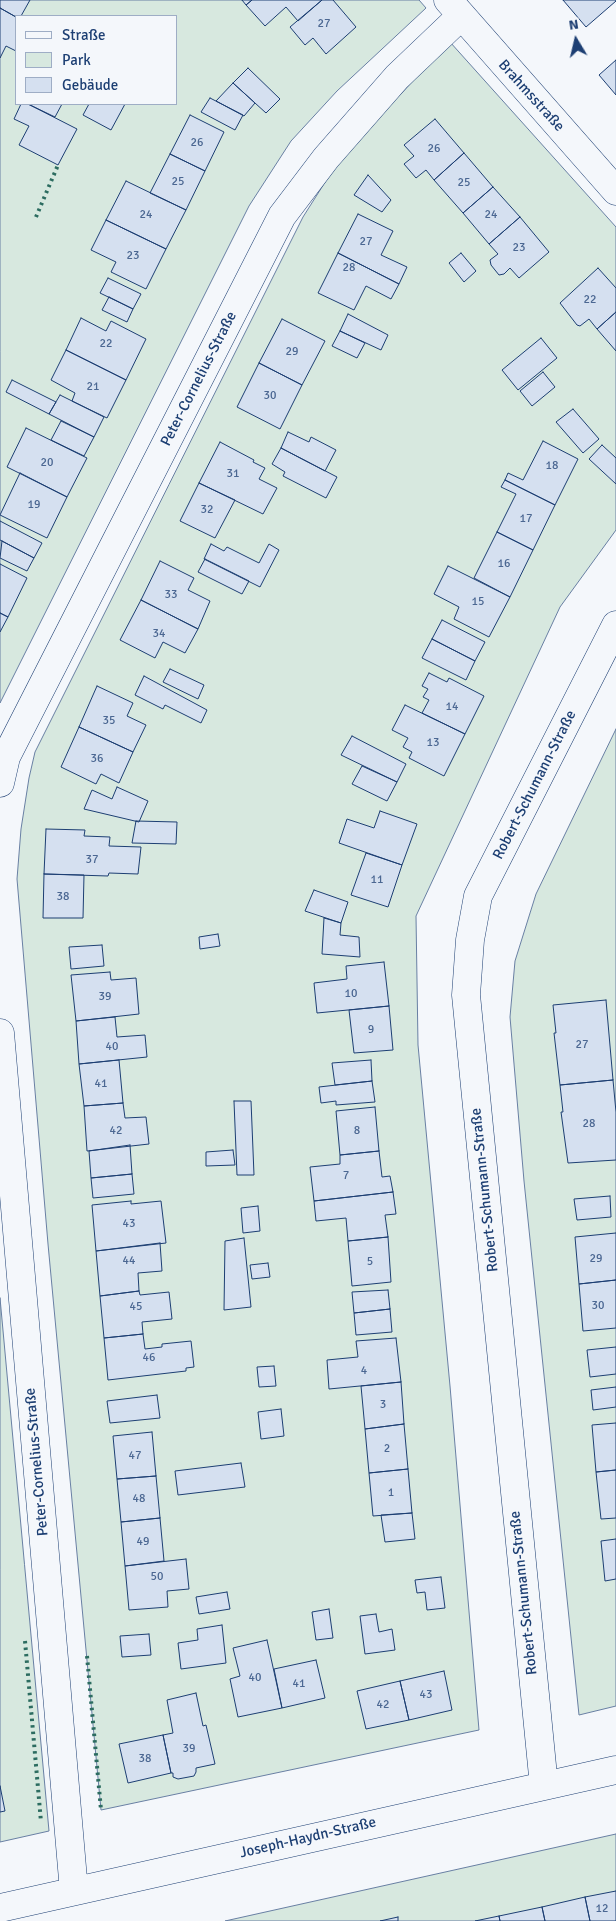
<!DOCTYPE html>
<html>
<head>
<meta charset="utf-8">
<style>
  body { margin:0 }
  #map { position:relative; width:616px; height:1921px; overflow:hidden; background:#f4f7fb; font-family:Signika,sans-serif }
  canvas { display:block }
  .legend { position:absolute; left:15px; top:15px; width:162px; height:90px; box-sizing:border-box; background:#f4f7fb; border:1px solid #9eadc5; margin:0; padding:6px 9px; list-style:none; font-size:15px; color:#1d3f73 }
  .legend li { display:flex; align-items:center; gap:10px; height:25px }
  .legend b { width:25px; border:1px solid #9eadc5 }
  .north { position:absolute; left:551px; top:15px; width:50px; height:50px; -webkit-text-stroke:4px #f4f7fb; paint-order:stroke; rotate:351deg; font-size:14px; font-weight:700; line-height:20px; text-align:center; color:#1d3f73 }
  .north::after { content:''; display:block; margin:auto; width:18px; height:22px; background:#1d3f73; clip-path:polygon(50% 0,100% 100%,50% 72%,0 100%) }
</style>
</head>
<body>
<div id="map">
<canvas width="616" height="1921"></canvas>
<ul class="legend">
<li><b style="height:6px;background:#f4f7fb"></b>Straße</li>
<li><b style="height:14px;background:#d7e8df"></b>Park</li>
<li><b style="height:14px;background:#d5e0f0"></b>Gebäude</li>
</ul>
<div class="north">N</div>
</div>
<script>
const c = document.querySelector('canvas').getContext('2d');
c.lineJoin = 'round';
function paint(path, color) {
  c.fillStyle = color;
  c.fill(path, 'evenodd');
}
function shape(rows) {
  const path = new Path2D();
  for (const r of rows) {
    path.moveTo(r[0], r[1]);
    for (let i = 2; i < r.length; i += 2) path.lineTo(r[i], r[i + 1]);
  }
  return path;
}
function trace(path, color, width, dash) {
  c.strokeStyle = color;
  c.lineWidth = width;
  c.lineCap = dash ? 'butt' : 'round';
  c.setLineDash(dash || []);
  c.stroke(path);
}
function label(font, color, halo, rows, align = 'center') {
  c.font = font + ' Signika,sans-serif';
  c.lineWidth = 4;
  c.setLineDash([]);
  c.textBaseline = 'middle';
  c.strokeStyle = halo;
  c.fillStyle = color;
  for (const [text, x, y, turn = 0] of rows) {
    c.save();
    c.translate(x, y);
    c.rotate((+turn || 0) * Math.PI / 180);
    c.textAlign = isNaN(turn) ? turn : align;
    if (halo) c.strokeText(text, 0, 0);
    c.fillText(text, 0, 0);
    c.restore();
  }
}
const green = shape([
  [0,0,419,0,426,8,337,91,291,141,249,206,0,703,0,0],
  [16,16,176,16,176,104,16,104,16,16],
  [450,42,616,227,616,530,560,607,416,916,418,1045,450,1386,479,1730,101,1810,48,1244,17,879,21,829,29,778,35,752,303,217,341,157,450,42],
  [616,729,616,1706,579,1715,524,1181,510,1017,515,961,536,894,616,729],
  [0,1298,49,1831,0,1842,0,1298],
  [616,1834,616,1921,225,1921,616,1834]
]);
paint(green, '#d7e8df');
trace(green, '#687fa3', 1);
const building = shape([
  [0,0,30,0,21,16,16,17,0,8,0,0],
  [242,0,252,0,246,5,242,0],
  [252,0,322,0,298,21,286,7,265,26,246,5,252,0],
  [322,0,333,0,356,27,326,54,313,38,305,45,290,27,322,0],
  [563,0,616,0,616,1,586,27,563,0],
  [0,8,16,17,16,51,6,46,0,58,0,8],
  [616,60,616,95,599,75,616,60],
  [248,68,280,99,266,113,233,83,248,68],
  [233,83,255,103,244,116,216,101,233,83],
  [210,98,243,115,235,130,201,112,210,98],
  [21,104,28,104,77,129,58,165,19,145,29,126,14,119,21,104],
  [28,104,62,104,55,117,28,104],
  [89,104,125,104,111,130,83,115,89,104],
  [190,115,224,132,205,171,170,154,190,115],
  [435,119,464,153,434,180,426,170,416,178,404,164,414,156,404,145,435,119],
  [464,153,493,187,463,213,434,180,464,153],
  [170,154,205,171,186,210,150,193,170,154],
  [368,175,391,200,382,212,354,195,368,175],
  [126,181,186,210,166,249,106,220,126,181],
  [493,187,520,217,489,244,463,213,493,187],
  [358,214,393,231,381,255,407,267,399,284,338,253,358,214],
  [520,217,549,252,519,278,510,268,504,274,499,275,491,265,490,260,498,254,489,244,520,217],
  [106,220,166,249,146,289,111,272,116,262,91,250,106,220],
  [338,253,399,284,391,299,366,286,354,310,318,293,338,253],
  [461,253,476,271,464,282,449,263,461,253],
  [598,268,616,288,616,312,597,329,589,319,580,326,577,325,560,303,598,268],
  [108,278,141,294,133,309,100,293,108,278],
  [109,297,133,309,127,322,102,310,109,297],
  [616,312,616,351,597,329,616,312],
  [348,314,388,335,381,350,340,331,348,314],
  [81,318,106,331,111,321,146,339,126,380,66,350,81,318],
  [282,319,325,341,302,385,259,363,282,319],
  [340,331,365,343,357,358,332,346,340,331],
  [541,338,557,358,518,390,502,370,541,338],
  [66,350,126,380,107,418,72,401,75,393,51,380,66,350],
  [259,363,302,385,280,429,237,407,259,363],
  [543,372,555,387,532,406,520,391,543,372],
  [12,380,56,402,49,414,6,392,12,380],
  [60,395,104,417,94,437,49,414,60,395],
  [573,409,599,439,583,453,556,422,573,409],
  [61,421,94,437,84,456,51,440,61,421],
  [26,428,87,458,67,497,7,467,26,428],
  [288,432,309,442,311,437,336,450,325,471,281,448,288,432],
  [543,441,578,459,555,505,505,480,508,473,523,480,543,441],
  [220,442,254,460,253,462,265,468,259,479,277,488,263,514,199,483,220,442],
  [602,445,616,458,616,484,589,459,602,445],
  [281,448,337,477,326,498,283,476,285,472,272,464,281,448],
  [20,473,67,497,47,538,0,515,20,473],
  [505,480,555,505,533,550,497,532,516,494,501,487,505,480],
  [199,483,235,500,215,538,180,521,199,483],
  [0,521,42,543,34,558,0,540,0,521],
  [497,532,533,550,510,597,474,578,497,532],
  [2,541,34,558,27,571,0,558,2,541],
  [211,544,224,551,227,547,259,563,269,544,279,550,260,587,204,559,211,544],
  [205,559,249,581,242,594,198,572,205,559],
  [160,561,194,578,188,590,210,601,198,629,141,600,160,561],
  [0,564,27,578,8,617,0,613,0,564],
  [448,566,510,597,489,637,454,619,459,607,434,594,448,566],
  [141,600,198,629,185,653,163,642,155,658,120,640,141,600],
  [0,613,8,617,0,632,0,613],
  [442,620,485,642,475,661,432,639,442,620],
  [432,639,475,661,466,680,422,658,432,639],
  [170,669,204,685,198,699,163,682,170,669],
  [429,673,447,682,449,678,484,696,465,734,422,713,429,700,423,697,428,689,422,686,429,673],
  [144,676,207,710,201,723,165,705,163,709,135,695,144,676],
  [97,686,133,703,127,716,146,725,133,752,79,727,97,686],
  [405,705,465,734,444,776,409,758,412,752,403,747,408,738,392,730,405,705],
  [79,727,133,752,119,783,101,774,96,784,61,767,79,727],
  [352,736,406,764,397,782,341,755,352,736],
  [362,766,397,782,387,801,352,784,362,766],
  [117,787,148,801,139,822,84,809,92,790,112,799,117,787],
  [380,811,417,824,402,865,339,843,347,819,374,828,380,811],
  [136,821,177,822,176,844,132,843,136,821],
  [46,829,85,830,84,836,110,837,109,846,141,847,138,874,109,873,108,876,44,874,46,829],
  [366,853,402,865,388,907,351,895,366,853],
  [44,874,84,875,83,918,43,918,44,874],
  [314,890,348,902,341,923,305,911,314,890],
  [324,918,341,923,340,935,359,937,360,957,322,954,324,918],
  [218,934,220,946,200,949,199,937,218,934],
  [102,945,104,966,71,969,69,947,102,945],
  [384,962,389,1006,317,1013,314,983,347,979,346,966,384,962],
  [110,972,111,980,136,978,139,1014,76,1021,71,975,110,972],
  [606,1000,613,1080,560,1085,554,1033,556,1033,553,1005,606,1000],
  [389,1006,393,1050,354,1053,349,1010,389,1006],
  [115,1017,117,1037,145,1035,147,1057,79,1064,76,1021,115,1017],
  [119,1060,123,1103,84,1106,79,1064,119,1060],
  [371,1060,372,1081,335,1085,332,1063,371,1060],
  [613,1080,616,1112,616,1160,568,1163,561,1112,563,1112,560,1085,613,1080],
  [372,1081,375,1102,336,1105,336,1101,321,1103,319,1087,372,1081],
  [234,1101,251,1101,254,1175,237,1175,234,1101],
  [123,1103,125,1118,146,1117,149,1144,87,1151,84,1106,123,1103],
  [375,1107,379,1151,340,1155,336,1111,375,1107],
  [130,1145,132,1174,91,1178,89,1151,130,1145],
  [233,1150,235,1165,206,1166,206,1152,233,1150],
  [379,1151,382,1177,390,1176,393,1192,314,1201,310,1167,340,1164,340,1155,379,1151],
  [132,1174,134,1194,93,1198,91,1178,132,1174],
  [393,1192,396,1214,385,1215,388,1237,348,1241,346,1218,316,1221,314,1201,393,1192],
  [610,1196,611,1217,577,1220,574,1199,610,1196],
  [131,1201,131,1204,161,1201,166,1243,96,1251,92,1205,131,1201],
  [258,1206,260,1231,243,1233,241,1208,258,1206],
  [616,1233,616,1280,579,1284,575,1237,616,1233],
  [388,1237,391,1282,352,1286,348,1241,388,1237],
  [244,1238,251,1307,224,1310,225,1241,244,1238],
  [160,1243,162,1271,138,1273,139,1291,100,1296,96,1251,160,1243],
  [268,1263,270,1277,252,1279,250,1265,268,1263],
  [616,1280,616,1328,583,1331,579,1284,616,1280],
  [388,1290,390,1309,354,1313,352,1292,388,1290],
  [139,1291,140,1295,169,1292,172,1319,142,1322,143,1334,104,1338,100,1296,139,1291],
  [390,1309,392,1332,356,1335,354,1313,390,1309],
  [143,1334,145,1349,162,1347,162,1344,191,1341,194,1367,186,1368,186,1371,108,1380,104,1338,143,1334],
  [396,1338,401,1382,329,1389,327,1360,358,1357,356,1341,396,1338],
  [616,1347,616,1374,590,1377,587,1350,616,1347],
  [274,1366,276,1386,259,1387,257,1367,274,1366],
  [401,1382,404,1424,365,1429,361,1386,401,1382],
  [616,1387,616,1407,593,1410,591,1390,616,1387],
  [157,1395,160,1418,110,1423,107,1401,157,1395],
  [281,1409,284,1436,261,1439,258,1412,281,1409],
  [616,1423,616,1470,596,1472,592,1425,616,1423],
  [404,1424,408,1469,369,1473,365,1429,404,1424],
  [152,1432,156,1476,117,1479,113,1436,152,1432],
  [241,1463,245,1487,178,1495,175,1471,241,1463],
  [408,1469,412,1513,373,1516,369,1473,408,1469],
  [616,1470,616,1518,601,1519,596,1472,616,1470],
  [156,1476,160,1518,121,1522,117,1479,156,1476],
  [412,1513,415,1539,385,1542,381,1515,412,1513],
  [160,1518,164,1561,125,1566,121,1522,160,1518],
  [616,1539,616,1579,605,1581,601,1541,616,1539],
  [186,1559,189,1589,167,1591,168,1607,129,1610,125,1566,186,1559],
  [441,1577,445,1608,427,1610,425,1592,417,1593,415,1580,441,1577],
  [227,1592,230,1609,199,1614,196,1597,227,1592],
  [329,1609,333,1638,316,1640,312,1612,329,1609],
  [376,1614,379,1632,392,1629,395,1650,365,1654,360,1616,376,1614],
  [222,1625,226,1663,181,1669,178,1643,198,1640,197,1629,222,1625],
  [149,1634,151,1655,122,1657,120,1636,149,1634],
  [267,1640,282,1708,238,1717,230,1679,240,1676,233,1648,267,1640],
  [316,1660,325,1698,282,1708,274,1669,316,1660],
  [444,1671,452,1710,409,1720,400,1681,444,1671],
  [400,1681,409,1720,366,1729,357,1691,400,1681],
  [196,1693,203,1726,206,1725,215,1764,196,1768,196,1772,194,1776,178,1779,173,1777,173,1773,171,1773,163,1735,173,1733,167,1700,196,1693],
  [163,1735,171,1773,128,1783,119,1744,163,1735],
  [0,1786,5,1811,0,1812,0,1786],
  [616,1891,616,1921,590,1921,585,1897,616,1891],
  [585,1897,590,1921,545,1921,542,1907,585,1897],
  [542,1907,545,1921,500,1921,499,1916,542,1907],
  [499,1916,500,1921,475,1921,499,1916],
  [398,1917,398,1921,380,1921,398,1917]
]);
paint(building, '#d5e0f0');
trace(building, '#1d3f73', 1);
const minor = shape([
  [448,0,616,191],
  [0,783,6,757,282,216,326,158,397,77,461,16],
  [0,1033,74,1891],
  [544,1786,466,995,470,940,478,896,616,625],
  [0,1908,616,1770]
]);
trace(minor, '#1d3f73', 29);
trace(minor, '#f4f7fb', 28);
trace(shape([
  [36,217,58,165],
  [25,1641,41,1822],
  [87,1656,101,1810]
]), '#2c6c60', 4, [2.5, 4]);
label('12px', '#4b6792', null, [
  ["27",324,24],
  ["26",197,143],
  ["26",434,149],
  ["25",178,182],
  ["25",464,183],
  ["24",146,215],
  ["24",491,215],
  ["27",366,242],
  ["23",519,248],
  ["23",133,256],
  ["28",349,268],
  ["22",590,300],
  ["22",106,344],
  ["29",292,352],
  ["21",93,387],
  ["30",270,396],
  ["20",47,463],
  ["18",552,466],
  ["31",233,474],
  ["19",34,505],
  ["32",207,510],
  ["17",526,519],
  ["16",504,564],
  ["33",171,595],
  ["15",478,602],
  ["34",159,634],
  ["14",452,707],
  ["35",109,721],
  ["13",433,743],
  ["36",97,759],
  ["37",92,860],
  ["11",377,880],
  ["38",63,897],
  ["10",351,994],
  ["39",105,997],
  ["9",371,1030],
  ["27",582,1045],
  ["40",112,1047],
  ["41",101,1084],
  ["28",589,1124],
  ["42",116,1131],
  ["8",357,1131],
  ["7",346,1176],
  ["43",129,1224],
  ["29",596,1259],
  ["44",129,1261],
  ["5",370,1262],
  ["30",598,1306],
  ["45",136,1307],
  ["46",149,1358],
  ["4",364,1371],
  ["3",383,1405],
  ["2",387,1449],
  ["47",135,1456],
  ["1",391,1493],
  ["48",139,1499],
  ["49",143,1542],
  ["50",157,1577],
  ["40",255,1678],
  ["41",299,1684],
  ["43",426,1695],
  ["42",383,1705],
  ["39",189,1749],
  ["38",145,1759],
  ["12",602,1909]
]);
label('15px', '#1d3f73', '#f4f7fb', [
  ["Brahmsstraße",531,96,48],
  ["Peter-Cornelius-Straße",199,379,-63],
  ["Robert-Schumann-Straße",535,785,-63],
  ["Robert-Schumann-Straße",485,1190,-96],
  ["Peter-Cornelius-Straße",37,1462,-95],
  ["Robert-Schumann-Straße",524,1593,-96],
  ["Joseph-Haydn-Straße",308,1838,-13]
]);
</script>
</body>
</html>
